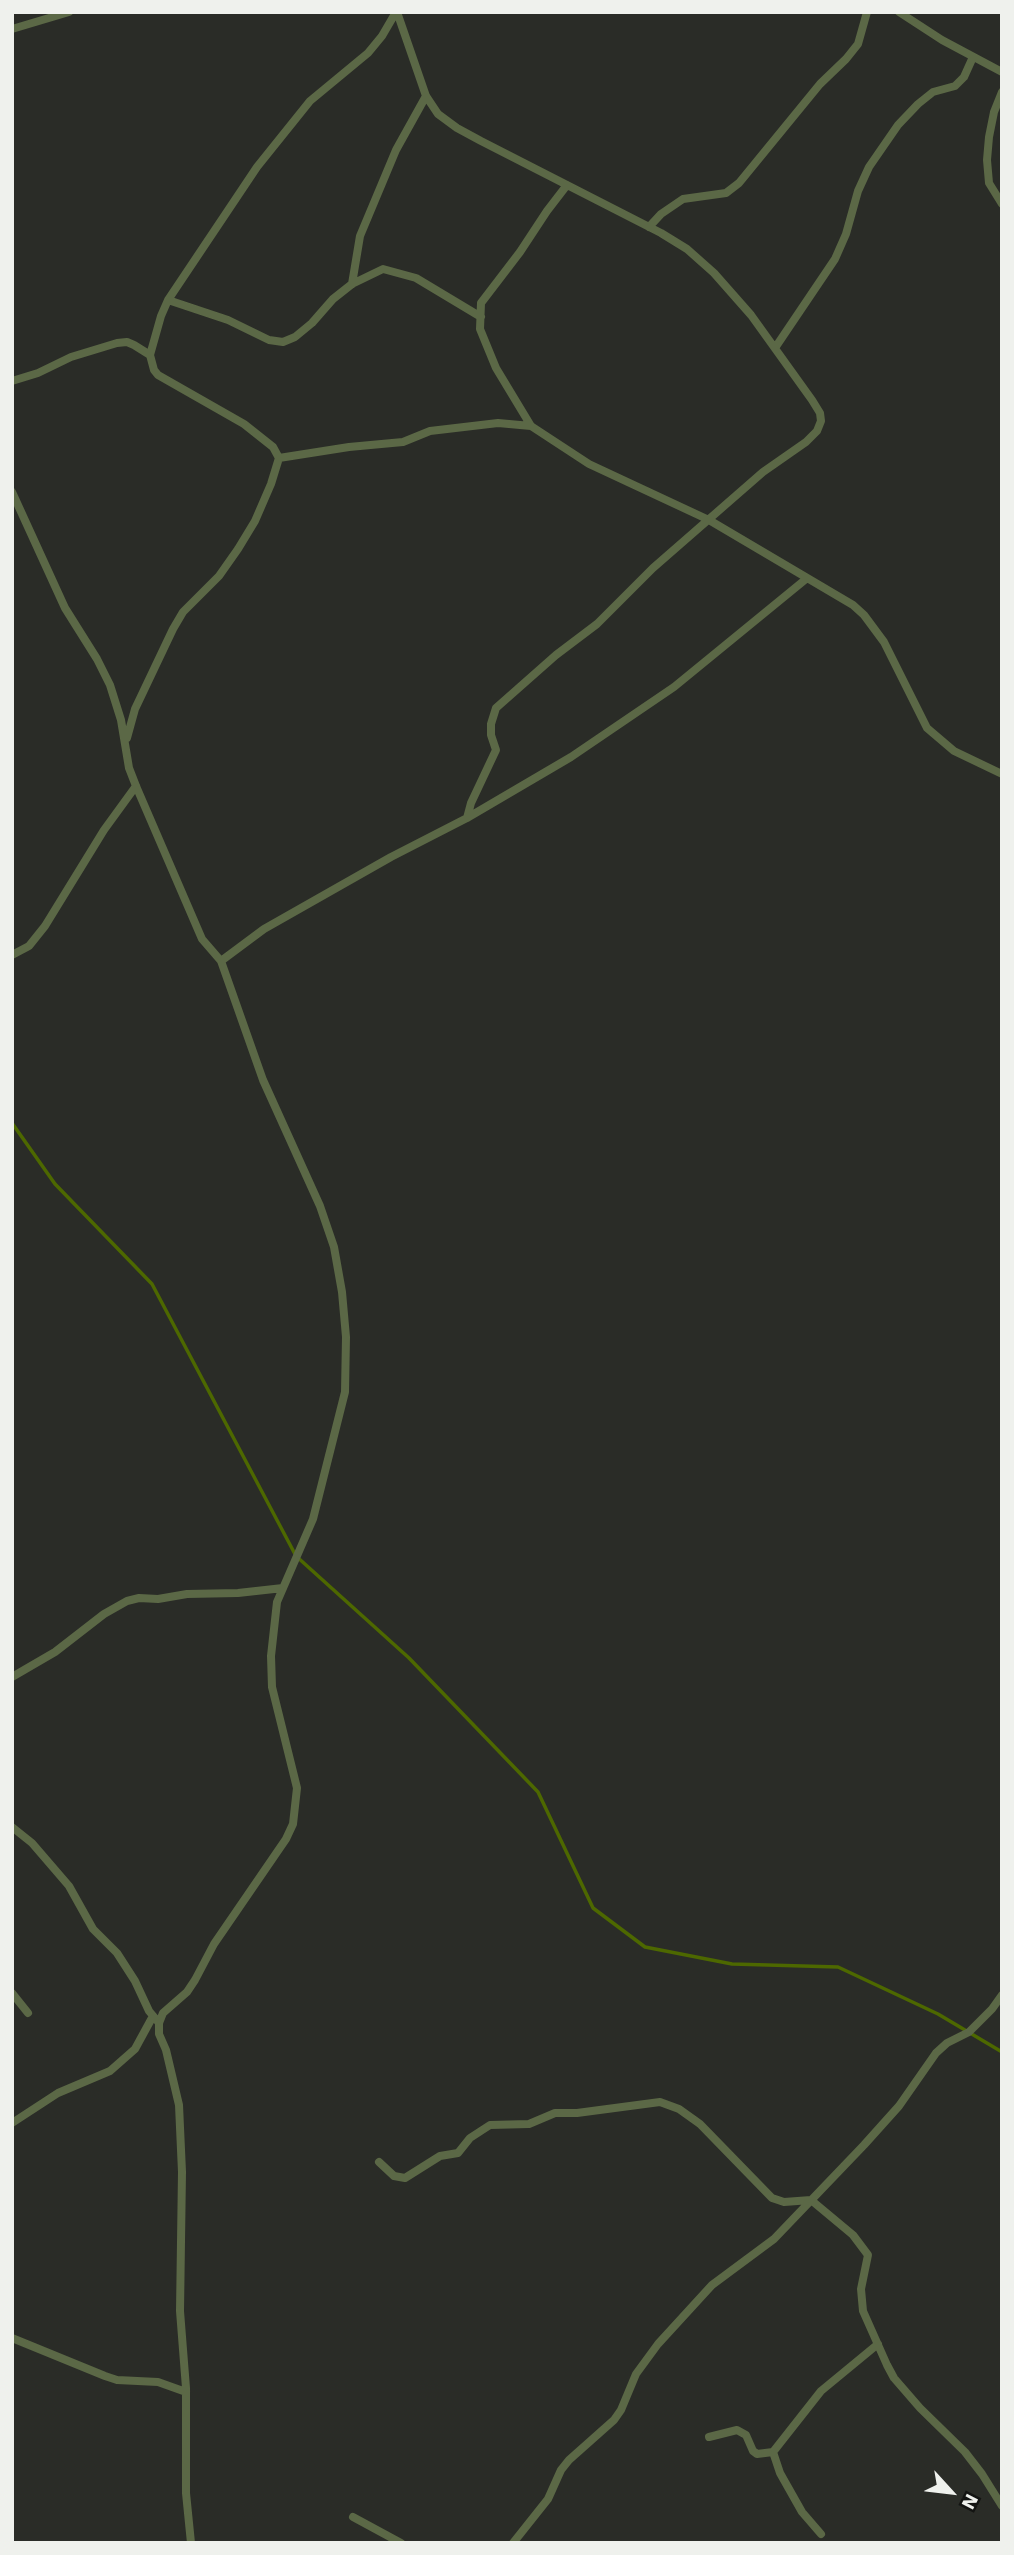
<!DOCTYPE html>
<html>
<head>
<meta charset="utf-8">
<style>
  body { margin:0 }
  #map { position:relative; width:1014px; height:2555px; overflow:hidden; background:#2a2c27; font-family:"Work Sans",sans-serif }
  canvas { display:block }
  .frame { position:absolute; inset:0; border:14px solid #eff1ed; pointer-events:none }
  .north { position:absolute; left:916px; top:2457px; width:70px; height:70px; -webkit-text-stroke:5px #131412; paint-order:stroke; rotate:117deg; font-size:19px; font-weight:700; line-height:28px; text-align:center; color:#eff1ed }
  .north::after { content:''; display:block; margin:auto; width:24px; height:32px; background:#eff1ed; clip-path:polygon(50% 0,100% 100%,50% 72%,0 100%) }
</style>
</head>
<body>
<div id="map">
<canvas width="1014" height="2555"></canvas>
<div class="frame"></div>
<div class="north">N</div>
</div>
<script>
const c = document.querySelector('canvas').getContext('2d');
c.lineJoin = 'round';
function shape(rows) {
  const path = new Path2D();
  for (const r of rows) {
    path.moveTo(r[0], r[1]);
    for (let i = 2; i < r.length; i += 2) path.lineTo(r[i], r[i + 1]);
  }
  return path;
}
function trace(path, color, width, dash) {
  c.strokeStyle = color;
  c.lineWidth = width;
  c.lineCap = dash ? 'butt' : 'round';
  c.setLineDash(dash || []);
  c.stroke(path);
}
trace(shape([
  [12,1123,55,1184,152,1284,296,1556,409,1658,538,1792,593,1908,645,1947,732,1964,838,1967,938,2014,1002,2052]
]), '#4d6800', 3.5);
trace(shape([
  [397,12,426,96,438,114,457,128,481,141,661,233,687,249,714,273,751,315,812,400,820,413,821,421,817,431,806,442,763,472,653,568,597,624,556,655,496,708,491,724,491,735,496,750,471,803,467,818],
  [899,12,942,40,1002,72],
  [12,29,69,12],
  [1002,92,994,112,989,137,987,160,989,183,1002,204],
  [567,185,547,211,520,252,481,303,480,329,496,368,531,426,589,464,709,520,853,605,864,615,884,642,927,728,954,751,1002,774],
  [649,227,661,214,683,199,726,193,739,183,820,84,846,59,858,44,867,12],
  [352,284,360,236,396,150,426,96],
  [168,300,228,320,269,340,283,342,295,337,312,323,333,299,352,284,383,269,416,278,481,317],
  [775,348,835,259,846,234,858,191,869,167,898,125,918,104,933,92,955,86,964,77,973,57],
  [12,381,38,373,71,357,117,343,127,342,134,345,150,355],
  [279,458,349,447,403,442,430,431,498,423,531,426],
  [12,492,65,608,97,659,110,685,121,720,129,768,136,786,202,939,221,961,263,1080,320,1206,334,1247,342,1292,346,1337,345,1392,313,1519,277,1602,271,1656,272,1687,297,1788,293,1824,286,1839,214,1944,195,1980,187,1992,163,2013,159,2023,159,2034,166,2050,179,2105,182,2172,180,2311,186,2388,186,2493,191,2543],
  [127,738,135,709,173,629,183,612,219,576,238,549,255,521,271,484,279,458,273,447,244,424,158,375,154,370,150,355,161,316,168,300,257,167,310,101,368,53,382,36,396,12],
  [12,955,29,946,45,926,104,830,136,786],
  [221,961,264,929,391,857,467,818,571,757,674,687,806,579],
  [12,1677,55,1652,104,1614,127,1601,139,1598,158,1599,187,1594,238,1593,283,1588],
  [12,1827,32,1843,69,1886,93,1929,117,1953,135,1981,149,2011,159,2023],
  [12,1993,28,2013],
  [12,2123,58,2093,110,2071,135,2049,153,2016],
  [379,2162,394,2176,405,2178,440,2156,458,2153,470,2138,490,2125,529,2124,555,2113,577,2113,660,2102,679,2109,700,2124,772,2198,784,2202,811,2200,853,2235,868,2255,861,2289,863,2311,887,2365,894,2378,920,2408,965,2452,982,2474,1002,2506],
  [12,2338,105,2376,117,2380,158,2382,186,2392],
  [709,2437,737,2430,746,2435,753,2451,757,2454,773,2452,821,2391,878,2344],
  [773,2452,780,2473,802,2512,821,2534],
  [353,2517,401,2543],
  [513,2543,548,2499,561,2470,569,2460,614,2420,621,2410,636,2374,658,2344,712,2285,774,2239,864,2145,899,2106,936,2053,947,2043,969,2032,992,2009,1002,1995]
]), '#5b6846', 8);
</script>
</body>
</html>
